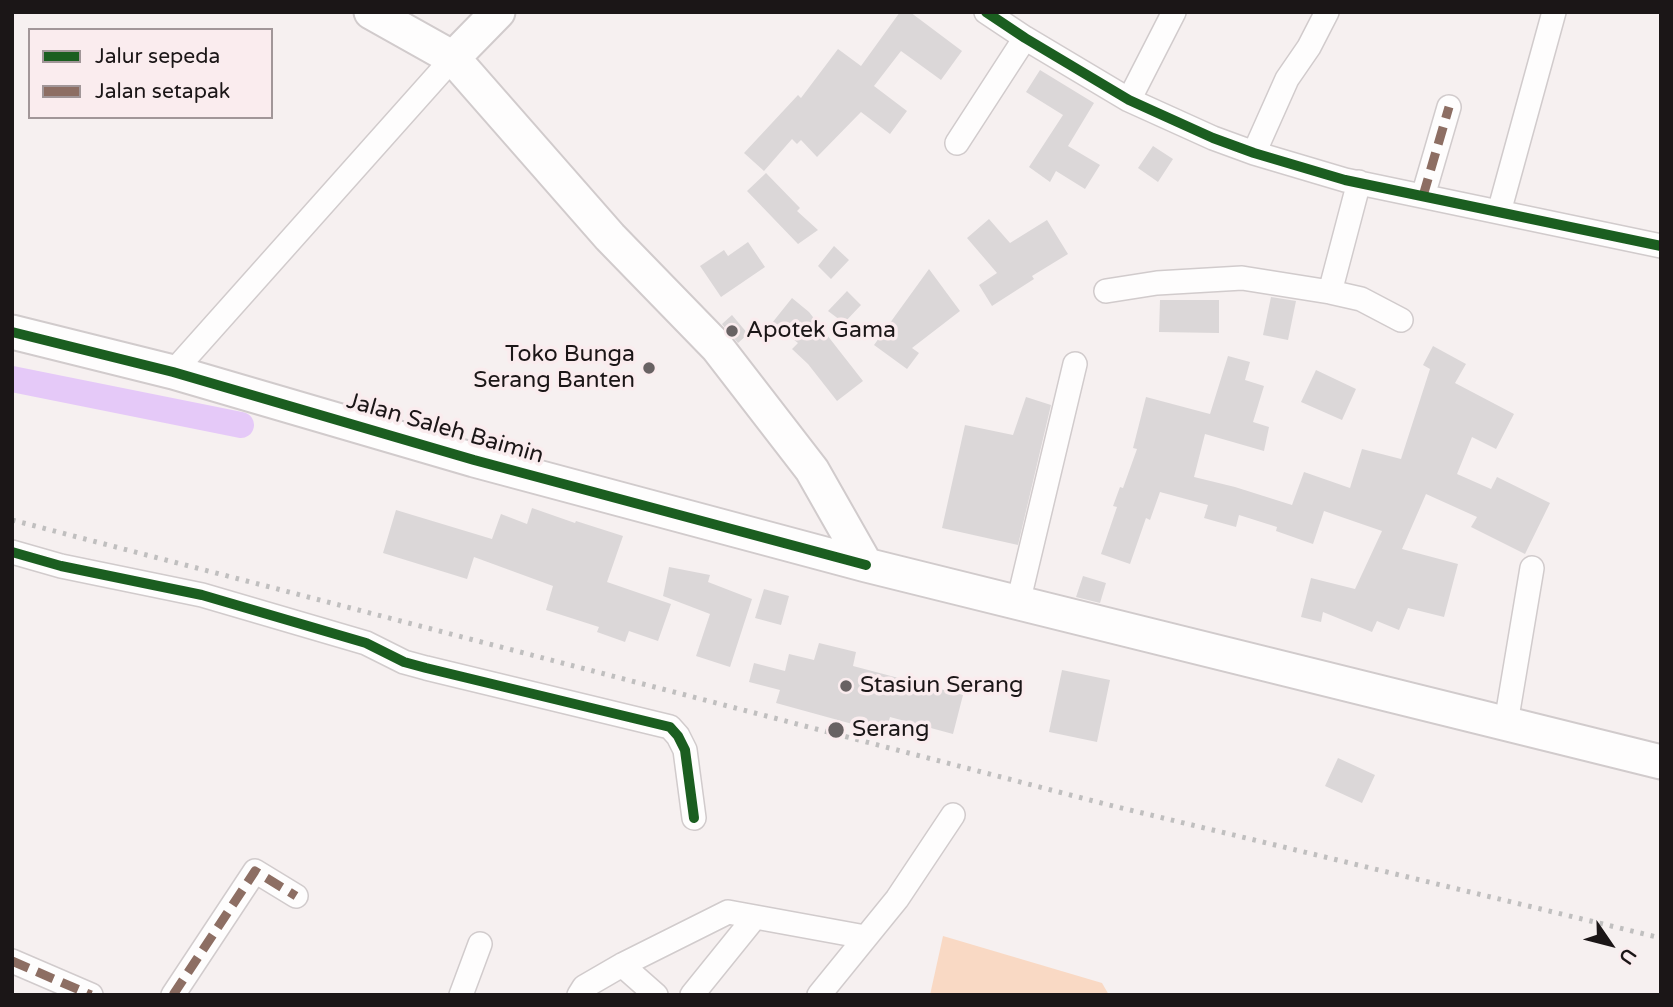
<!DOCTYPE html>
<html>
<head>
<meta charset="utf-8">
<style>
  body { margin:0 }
  #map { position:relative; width:1673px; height:1007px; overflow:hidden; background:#f6f0f0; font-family:"Varela Round",sans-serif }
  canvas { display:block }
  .frame { position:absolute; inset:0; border:14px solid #1b1617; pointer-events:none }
  .legend { position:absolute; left:28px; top:28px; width:245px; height:91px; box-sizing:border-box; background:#faecee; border:2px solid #a19698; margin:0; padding:9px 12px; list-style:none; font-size:21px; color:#1b1617 }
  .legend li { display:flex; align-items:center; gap:14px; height:35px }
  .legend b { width:35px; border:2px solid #a19698 }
  .north { position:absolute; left:1575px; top:909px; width:70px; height:70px; -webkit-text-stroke:5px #faecee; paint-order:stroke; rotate:125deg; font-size:19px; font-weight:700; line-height:28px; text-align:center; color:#1b1617 }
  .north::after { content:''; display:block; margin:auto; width:24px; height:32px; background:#1b1617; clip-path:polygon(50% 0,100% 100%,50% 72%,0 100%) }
</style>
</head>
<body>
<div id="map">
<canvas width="1673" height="1007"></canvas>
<div class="frame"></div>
<ul class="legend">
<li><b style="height:9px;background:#1b5e20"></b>Jalur sepeda</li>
<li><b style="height:9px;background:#8d6e63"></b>Jalan setapak</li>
</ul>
<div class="north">U</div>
</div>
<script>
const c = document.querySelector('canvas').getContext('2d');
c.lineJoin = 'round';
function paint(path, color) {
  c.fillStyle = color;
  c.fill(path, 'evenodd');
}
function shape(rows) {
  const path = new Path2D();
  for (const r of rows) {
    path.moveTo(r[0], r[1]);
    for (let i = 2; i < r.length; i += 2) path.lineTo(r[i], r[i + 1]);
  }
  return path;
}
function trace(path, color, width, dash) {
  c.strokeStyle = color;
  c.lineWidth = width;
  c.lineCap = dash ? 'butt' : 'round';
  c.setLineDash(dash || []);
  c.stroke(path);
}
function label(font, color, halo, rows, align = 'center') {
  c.font = font + ' "Varela Round",sans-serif';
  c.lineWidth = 7;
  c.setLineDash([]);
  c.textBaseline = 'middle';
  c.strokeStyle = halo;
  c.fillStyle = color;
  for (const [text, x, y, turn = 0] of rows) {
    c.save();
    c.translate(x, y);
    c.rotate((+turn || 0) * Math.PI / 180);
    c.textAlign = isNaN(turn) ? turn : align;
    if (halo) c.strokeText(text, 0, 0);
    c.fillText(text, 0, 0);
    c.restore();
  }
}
paint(shape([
  [943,936,1102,983,1109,995,930,995]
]), '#f9d9c4');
trace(shape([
  [12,379,241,425]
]), '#e5c9f8', 26);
paint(shape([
  [900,12,910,12,962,51,941,80,901,51,874,86,907,111,890,134,861,112,817,157,801,140,797,144,792,139,764,171,744,153,798,95,801,98,838,49,861,66],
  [1040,70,1094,103,1068,146,1100,165,1085,189,1056,171,1050,182,1029,167,1063,115,1026,92],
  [1153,146,1173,159,1158,182,1138,168],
  [766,173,800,208,797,211,818,230,798,244,747,191],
  [989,219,1010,243,1047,220,1068,254,1032,276,1034,279,992,306,979,285,997,273,967,238],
  [748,242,765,267,721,297,700,266,724,250,728,256],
  [834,246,849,260,831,279,818,266],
  [929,269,960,311,912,348,919,353,907,369,874,345],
  [847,291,861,305,844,323,828,311],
  [1271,297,1296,301,1288,340,1263,335],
  [792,298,809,312,863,381,837,401,808,364,792,349,798,343,772,323],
  [1160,300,1219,300,1219,333,1159,332],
  [732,315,748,334,738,343,722,324],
  [1433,346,1466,364,1455,383,1514,414,1496,449,1472,437,1457,474,1491,489,1497,477,1550,503,1525,554,1471,527,1477,517,1426,494,1402,549,1458,564,1444,617,1408,608,1399,630,1377,621,1372,632,1323,612,1321,622,1301,617,1311,578,1355,589,1382,531,1324,511,1313,544,1276,531,1277,527,1239,515,1236,527,1204,518,1208,505,1160,492,1150,520,1146,518,1130,564,1101,554,1117,507,1113,506,1120,487,1123,488,1137,449,1133,448,1146,397,1210,414,1228,356,1250,362,1245,380,1264,386,1253,422,1269,427,1264,451,1205,434,1194,477,1235,487,1292,505,1304,472,1350,488,1362,449,1401,459,1430,369,1423,365],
  [1316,370,1356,389,1342,420,1301,402],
  [1026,397,1051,405,1018,545,942,528,965,425,1013,435],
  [532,508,575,523,576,521,623,536,607,582,671,604,658,641,629,631,625,642,597,632,599,627,546,610,553,586,474,557,467,579,383,553,396,510,492,539,501,514,527,524],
  [669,567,710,575,708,582,752,599,730,667,696,656,710,614,663,596],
  [1083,576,1106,583,1100,603,1076,597],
  [764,589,789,596,781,625,755,618],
  [819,643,856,652,853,666,963,695,953,734,890,717,885,733,776,703,780,690,749,682,754,663,785,671,789,654,814,660],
  [1062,670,1110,680,1097,742,1049,732],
  [1338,758,1375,775,1362,803,1325,786]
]), '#dbd7d8');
const street = shape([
  [986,12,1025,38,1129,100,1213,138,1254,153,1345,180,1661,246],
  [1129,100,1174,12],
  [957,143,1025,38],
  [1254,153,1287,79,1309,47,1327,12],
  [1423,196,1449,107],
  [1499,212,1554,12],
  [1106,291,1157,283,1242,278,1330,292,1361,299,1401,320],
  [1330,292,1359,182],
  [173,372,453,58],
  [12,552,61,566,202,595,366,643,404,662,426,668,670,727,678,736,685,750,694,818],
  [1018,603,1075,364],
  [1506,723,1532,568],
  [12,961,91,995],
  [622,965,656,995],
  [173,995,255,871,296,896],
  [461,995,480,944],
  [579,995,584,987,622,965,728,912,865,937],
  [692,995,755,917],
  [819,995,897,899,953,815]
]);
const secondary = shape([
  [371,12,453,58,610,237,717,347,812,470,866,565],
  [453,58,498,12],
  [12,332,173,372,474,460,866,565,1661,762]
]);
trace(street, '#d1cbcc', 26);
trace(secondary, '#d1cbcc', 37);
trace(street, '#fefdfd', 23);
trace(secondary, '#fefdfd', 33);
trace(shape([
  [12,520,1105,804,1661,938]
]), '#c0bfbf', 5, [3.5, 7]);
trace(shape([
  [1423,196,1449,107],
  [12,961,91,995],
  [173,995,255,871,296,896]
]), '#8d6e63', 9, [18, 9]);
trace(shape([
  [986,12,1025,38,1129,100,1213,138,1254,153,1345,180,1661,246],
  [12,332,173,372,474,460,866,565],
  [12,552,61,566,202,595,366,643,404,662,426,668,670,727,678,736,685,750,694,818]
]), '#1b5e20', 10);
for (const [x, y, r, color] of [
  [732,331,7,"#686263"],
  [649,368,7,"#686263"],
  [846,686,7,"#686263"],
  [836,730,9,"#686263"]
]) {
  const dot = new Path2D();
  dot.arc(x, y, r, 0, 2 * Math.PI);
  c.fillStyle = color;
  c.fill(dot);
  trace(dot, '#faecee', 2.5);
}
label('23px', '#1b1617', '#faecee', [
  ["Apotek Gama",746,331],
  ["Toko Bunga",635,355,"right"],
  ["Serang Banten",635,381,"right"],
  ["Stasiun Serang",860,686],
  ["Serang",852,730]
], 'left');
label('23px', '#1b1617', '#faecee', [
  ["Jalan Saleh Baimin",445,429,16]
]);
</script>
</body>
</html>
